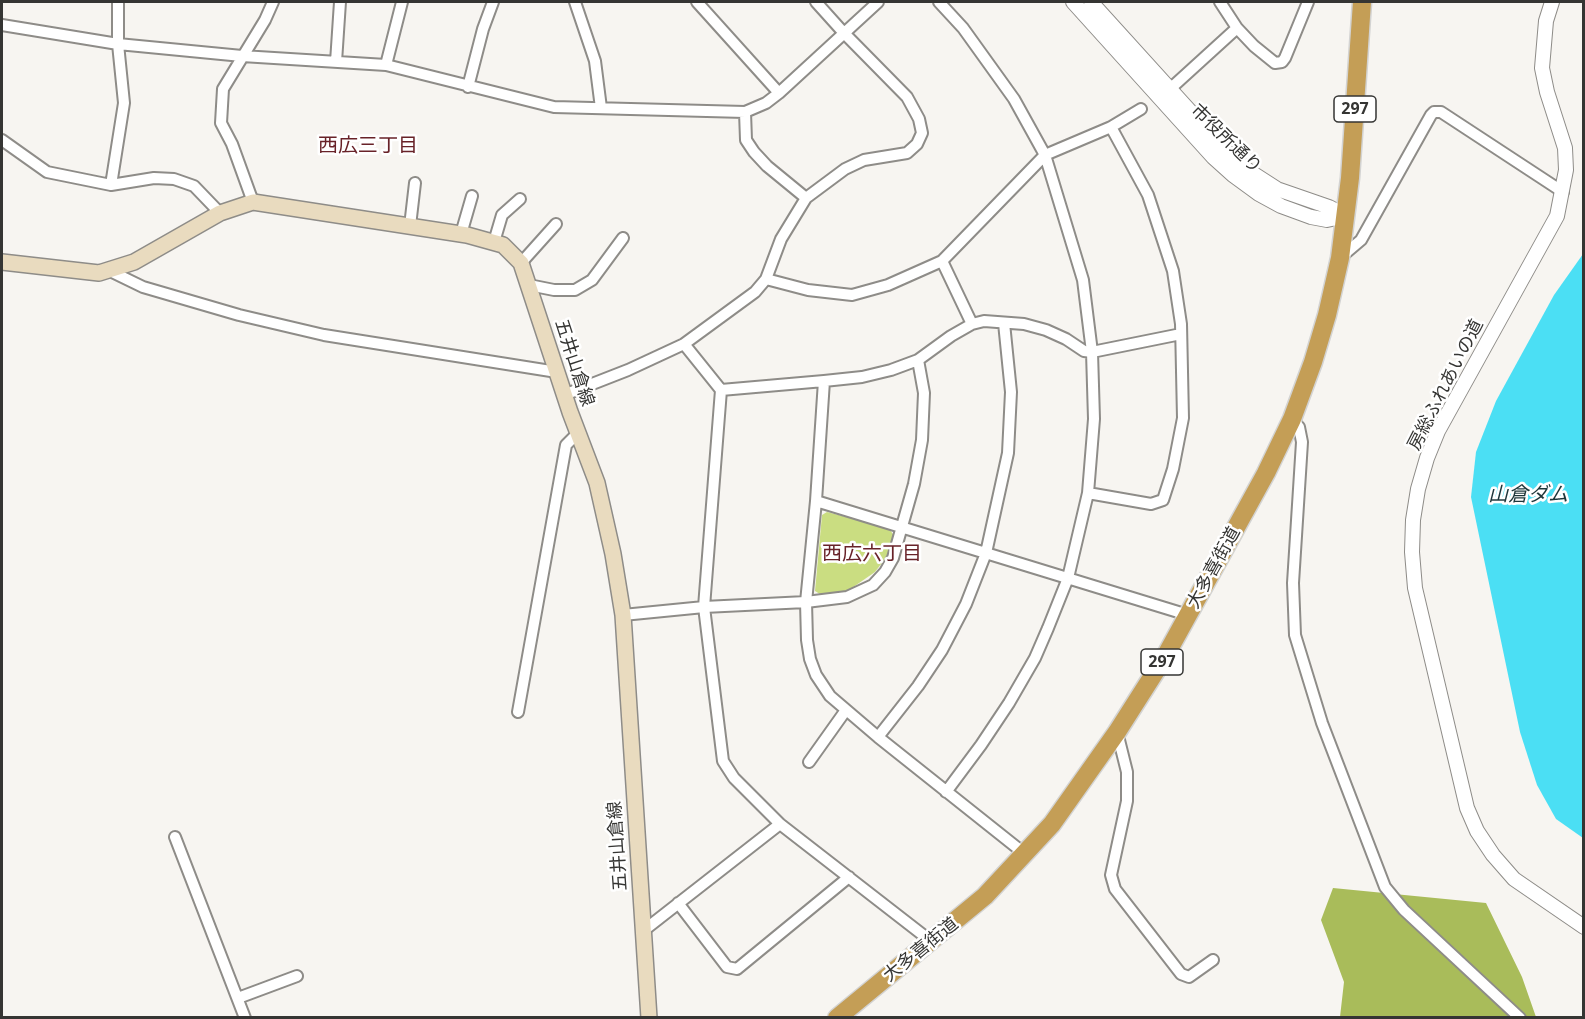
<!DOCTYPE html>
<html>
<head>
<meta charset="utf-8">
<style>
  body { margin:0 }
  #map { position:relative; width:1585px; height:1019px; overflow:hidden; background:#f7f5f1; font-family:"Noto Sans",sans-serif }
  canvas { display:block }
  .frame { position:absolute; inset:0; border:3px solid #353533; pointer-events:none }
</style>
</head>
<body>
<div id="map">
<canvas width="1585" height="1019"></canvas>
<div class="frame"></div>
</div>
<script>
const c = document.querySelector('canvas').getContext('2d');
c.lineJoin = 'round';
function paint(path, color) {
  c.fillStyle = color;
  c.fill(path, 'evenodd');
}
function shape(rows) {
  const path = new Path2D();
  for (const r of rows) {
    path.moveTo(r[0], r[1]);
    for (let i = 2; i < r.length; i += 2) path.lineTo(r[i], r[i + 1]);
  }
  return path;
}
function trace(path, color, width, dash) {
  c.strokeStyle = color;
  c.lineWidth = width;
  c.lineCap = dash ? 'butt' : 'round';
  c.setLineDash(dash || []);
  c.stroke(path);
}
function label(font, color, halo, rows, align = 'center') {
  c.font = font + ' "Noto Sans","Noto Sans JP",sans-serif';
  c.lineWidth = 5;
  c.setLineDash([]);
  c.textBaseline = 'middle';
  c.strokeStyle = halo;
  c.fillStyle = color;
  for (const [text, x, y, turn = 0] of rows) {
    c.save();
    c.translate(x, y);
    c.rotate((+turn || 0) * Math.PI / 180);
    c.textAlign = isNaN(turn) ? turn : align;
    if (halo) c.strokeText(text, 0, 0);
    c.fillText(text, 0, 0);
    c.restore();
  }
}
paint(shape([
  [827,512,889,528,894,536,891,551,875,572,849,590,823,596,815,591,822,515]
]), '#cadd81');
paint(shape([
  [1333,888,1486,903,1522,977,1536,1017,1340,1017,1344,982,1321,920]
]), '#a9bc5a');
paint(shape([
  [1583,254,1583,838,1556,819,1537,785,1520,732,1471,497,1476,452,1496,401,1554,295]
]), '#4bdff4');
const minor = shape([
  [575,2,595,61,601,108],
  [697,2,779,93],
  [939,2,963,28,1014,99,1045,155,1083,280,1092,352,1094,419,1088,493,1068,578,1048,628,1035,658,1009,703,981,745,946,792],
  [1220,2,1237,28,1254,46,1275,63,1282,62,1285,58,1308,2],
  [2,25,118,44,242,56,386,65,554,107,745,112,766,103,779,93,878,2],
  [336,62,340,2],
  [386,65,402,2],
  [468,87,483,29,493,2],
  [1170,89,1237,28],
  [745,112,746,140,754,152,767,166,806,198],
  [2,140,47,172,111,185,154,178,174,179,194,186,220,213],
  [111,185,124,103,118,44,118,2],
  [253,202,232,144,221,123,223,89,265,20,273,2],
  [410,226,415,183],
  [461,234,472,196],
  [494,242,502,215,520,199],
  [1341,257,1361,240,1431,115,1434,112,1441,112,1563,192],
  [942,261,972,324],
  [521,263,556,224],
  [108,270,143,287,239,315,324,335,557,372],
  [766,279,808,290,852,295,888,285,942,261,1045,155,1111,127,1141,109],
  [529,285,554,290,575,290,592,280,623,238],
  [684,344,721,390,704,607,723,761,734,778,780,824,932,942],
  [824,381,816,501,806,602,807,640,810,659,816,675,830,696,878,737,1025,854],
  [721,390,824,381,862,377,891,370,918,360,951,336,972,324,984,321,1024,324,1046,330,1066,339,1084,351,1092,352,1181,334],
  [564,395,628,370,684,344,755,292,766,279,781,239,806,198,845,169,864,160,907,153,917,144,922,133,919,119,907,97,843,32,816,2],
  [1292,419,1299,427,1302,442,1293,583,1295,635,1322,723,1385,887,1404,910,1520,1018],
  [1088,493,1151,504,1163,500,1173,469,1183,418,1181,324,1173,271,1148,195,1111,127],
  [816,501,1188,615],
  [623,615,704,607,806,602,847,597,873,585,885,572,893,558,914,484,922,440,924,393,918,360],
  [518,712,566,445,578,433],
  [1117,732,1127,772,1127,801,1111,875,1115,889,1181,974,1189,977,1213,960],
  [878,737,918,686,942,650,966,604,986,553,1008,453,1011,392,1004,323],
  [809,762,846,710],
  [175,837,245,1018],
  [678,903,727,967,737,969,849,877],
  [643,931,780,824],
  [238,998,297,976]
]);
const tertiary = shape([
  [1073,2,1213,157,1233,175,1259,194,1281,206,1311,217,1327,220,1346,216],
  [1091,2,1227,152,1246,169,1277,189,1329,207,1346,216],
  [1552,2,1546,21,1542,68,1547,92,1565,148,1566,170,1557,216,1438,431,1427,458,1418,489,1413,520,1412,552,1415,588,1467,808,1477,831,1493,855,1514,879,1584,927]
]);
const secondary = shape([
  [2,262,99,273,134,262,220,213,253,202,467,235,503,245,521,263,570,412,597,483,613,554,623,615,649,1018]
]);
const trunk = shape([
  [837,1018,985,896,1052,824,1117,732,1166,655,1266,473,1292,419,1313,362,1327,315,1340,258,1350,178,1362,2]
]);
trace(minor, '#8e8c88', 14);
trace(tertiary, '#8e8c88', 16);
trace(secondary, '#8e8c88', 18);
trace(trunk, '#d3d3d2', 21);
trace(minor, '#fff', 10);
trace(tertiary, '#fff', 14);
trace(secondary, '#e9dbbf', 15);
trace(trunk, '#c49e56', 18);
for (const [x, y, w] of [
  [1355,109,42],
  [1162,662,42]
]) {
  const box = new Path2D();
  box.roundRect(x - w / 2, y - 13, w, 26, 4.5);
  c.fillStyle = '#fff';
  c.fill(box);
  trace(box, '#353533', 1.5);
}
label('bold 16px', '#353533', null, [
  ["297",1355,109],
  ["297",1162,662]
]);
label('18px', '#353533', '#fff', [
  ["市役所通り",1226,139,44],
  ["五井山倉線",574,363,72],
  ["房総ふれあいの道",1446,385,-63],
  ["大多喜街道",1214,568,-61],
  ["五井山倉線",618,846,-94],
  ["大多喜街道",921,950,-39]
]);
label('20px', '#682228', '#fff', [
  ["西広三丁目",368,146],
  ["西広六丁目",872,554]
]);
label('italic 20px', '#1e363a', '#fff', [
  ["山倉ダム",1528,495]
]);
</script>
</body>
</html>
